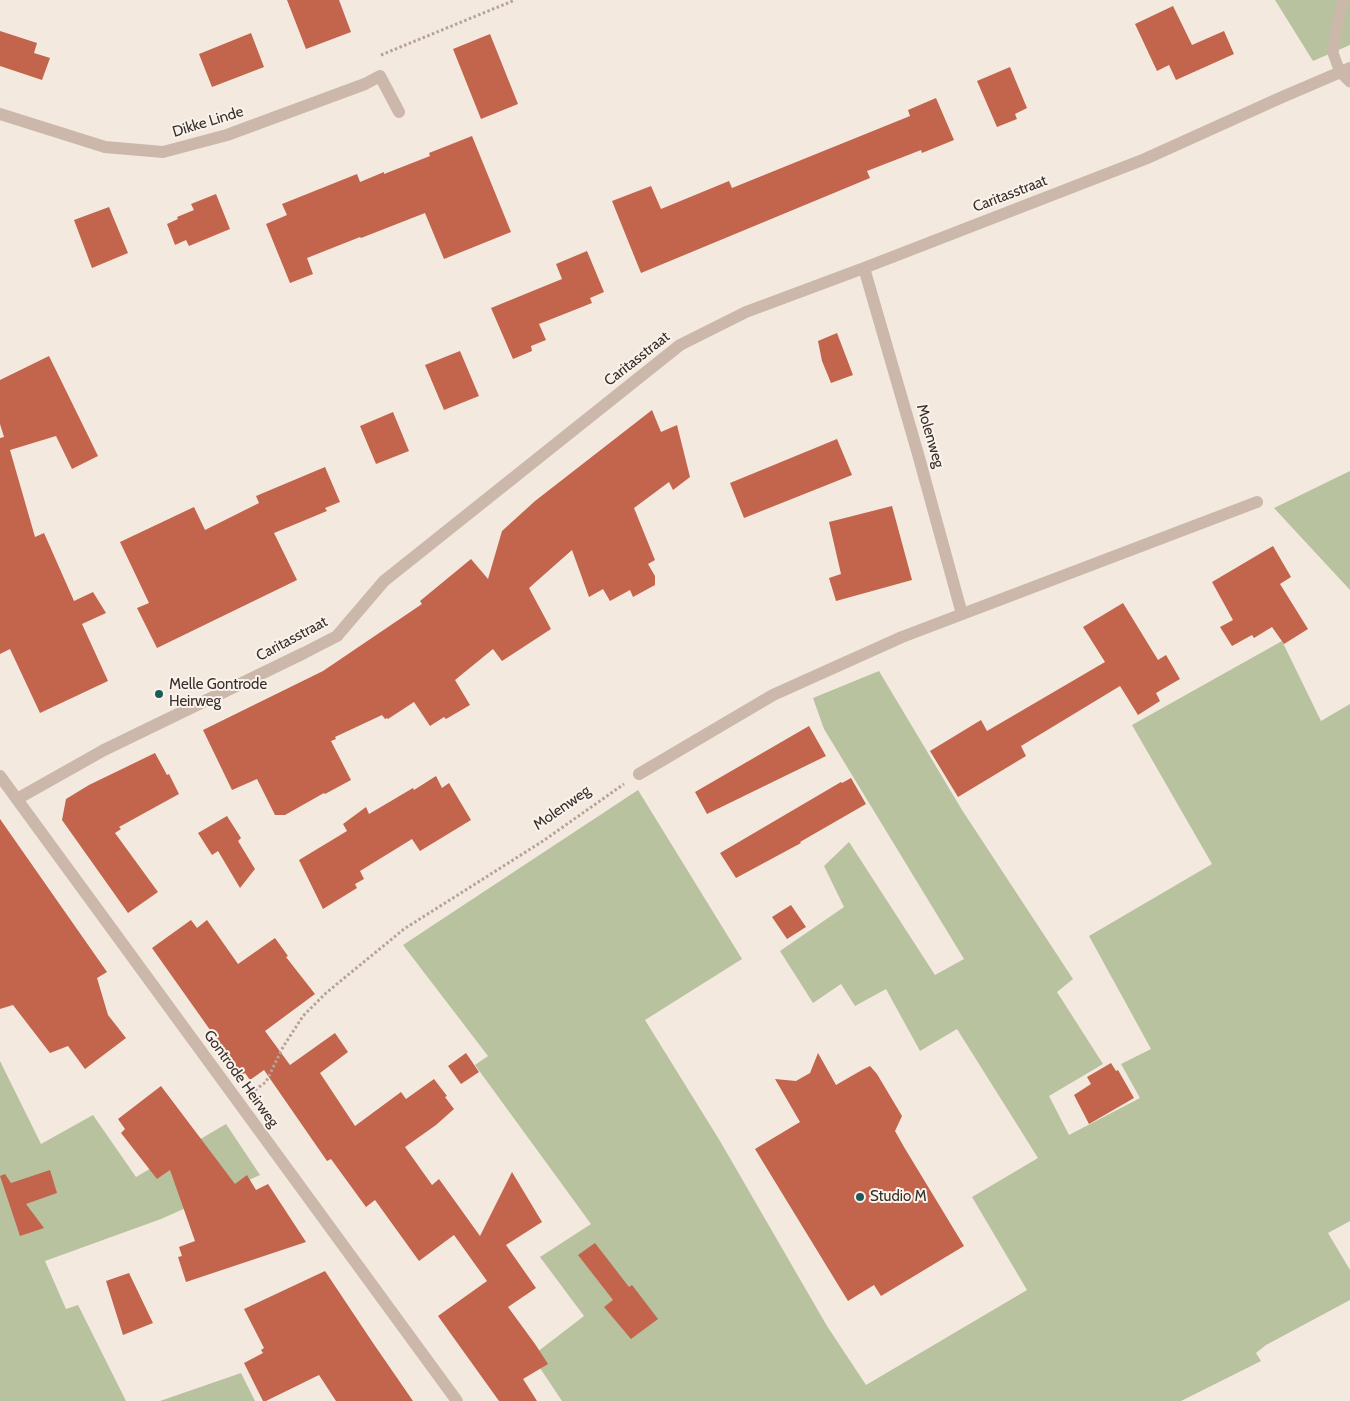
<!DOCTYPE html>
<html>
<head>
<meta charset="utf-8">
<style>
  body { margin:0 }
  canvas { display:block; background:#f3e9df }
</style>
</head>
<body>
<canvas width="1350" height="1401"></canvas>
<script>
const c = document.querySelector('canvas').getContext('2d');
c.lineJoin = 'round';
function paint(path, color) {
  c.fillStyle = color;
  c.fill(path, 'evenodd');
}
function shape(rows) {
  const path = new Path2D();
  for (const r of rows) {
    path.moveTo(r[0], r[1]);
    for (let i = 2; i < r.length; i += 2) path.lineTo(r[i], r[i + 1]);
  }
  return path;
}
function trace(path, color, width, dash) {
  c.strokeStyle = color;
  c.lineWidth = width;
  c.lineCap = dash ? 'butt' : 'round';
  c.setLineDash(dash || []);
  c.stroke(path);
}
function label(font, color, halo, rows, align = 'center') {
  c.font = font + ' Cabin,sans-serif';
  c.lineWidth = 4;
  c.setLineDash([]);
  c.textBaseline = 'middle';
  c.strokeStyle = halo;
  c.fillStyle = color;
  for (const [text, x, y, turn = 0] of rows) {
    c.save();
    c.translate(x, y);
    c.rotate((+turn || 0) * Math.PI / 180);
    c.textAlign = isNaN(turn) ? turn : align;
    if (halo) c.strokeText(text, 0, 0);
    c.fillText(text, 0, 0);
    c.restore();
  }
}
paint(shape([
  [1275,0,1350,0,1350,45,1313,61],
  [1350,471,1350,590,1274,508],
  [1282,641,1321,721,1350,704,1350,1221,1328,1233,1350,1270,1350,1300,1266,1345,1256,1353,1261,1361,1181,1401,562,1401,532,1356,584,1316,540,1257,591,1224,475,1065,488,1056,403,945,638,790,742,959,645,1020,720,1141,827,1326,866,1385,1027,1290,972,1197,1038,1158,957,1029,920,1051,886,989,855,1006,841,984,813,1003,780,951,844,907,824,866,849,842,935,975,964,959,824,729,813,698,879,671,962,810,1073,979,1057,992,1103,1064,1049,1096,1069,1135,1140,1098,1121,1064,1151,1049,1089,936,1212,864,1132,725],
  [0,1061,41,1144,93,1115,136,1177,226,1124,260,1175,161,1219,45,1261,66,1309,78,1305,126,1401,0,1401],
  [241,1373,255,1401,160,1401]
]), '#b8c29f');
paint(shape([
  [287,0,339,0,351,32,306,49],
  [1173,6,1192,45,1224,31,1234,54,1176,80,1169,65,1157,71,1135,24],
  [0,31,37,43,34,53,50,58,42,80,0,66],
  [251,33,264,67,212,87,199,54],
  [490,34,518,104,481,119,453,49],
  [1010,67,1027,108,1015,114,1017,119,997,127,977,81],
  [936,98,954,140,922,153,921,150,867,171,870,178,641,273,612,201,651,186,661,209,729,181,732,188,910,116,908,110],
  [472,136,511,232,444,259,425,213,361,238,360,237,307,258,313,274,290,283,266,224,287,215,282,204,357,174,360,182,384,172,384,174,430,156,429,153],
  [216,194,230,229,189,246,186,240,175,245,167,224,178,219,177,217,194,210,191,204],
  [109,207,128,253,92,268,74,220],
  [587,251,604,292,590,298,592,303,539,324,546,340,531,346,532,351,513,359,491,308,562,279,556,264],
  [837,333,853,375,831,383,822,361,818,341],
  [460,351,479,396,444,410,425,365],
  [49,356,98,456,72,469,56,436,10,450,35,537,44,533,74,601,93,592,106,613,82,624,108,681,40,713,10,649,0,654,0,438,4,437,0,424,0,380],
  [652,410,661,432,677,425,690,477,673,490,669,482,634,508,655,560,648,564,655,576,655,585,633,597,630,590,610,601,603,589,589,597,572,550,529,588,551,629,502,661,493,649,455,680,470,705,446,719,444,717,430,726,414,702,388,719,387,718,385,719,382,715,335,737,336,739,331,741,351,780,325,794,324,793,285,815,275,815,257,779,232,790,203,730,323,671,422,604,420,601,471,559,488,579,502,531,535,501],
  [393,412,409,451,376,464,360,426],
  [837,439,852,475,744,518,730,483],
  [325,467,340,502,325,508,327,511,274,533,297,580,157,648,137,608,149,603,120,542,194,507,205,530,259,503,256,496],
  [892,506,912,580,836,601,829,578,841,574,829,522],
  [1273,546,1291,577,1280,584,1308,629,1284,644,1272,627,1254,638,1252,635,1232,646,1220,627,1233,620,1212,582],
  [1123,603,1158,660,1166,655,1180,679,1156,693,1160,701,1138,715,1120,686,1021,746,1026,756,958,797,930,751,981,720,987,731,1105,662,1083,627],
  [809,726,826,756,707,814,695,792],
  [155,753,167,775,169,774,179,794,119,827,121,829,115,833,158,892,128,913,62,820,66,799,89,785],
  [436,776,442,788,449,783,471,820,420,851,412,839,360,871,364,879,355,884,357,888,323,909,299,860,347,831,343,824,366,807,369,814,413,788,414,790],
  [851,778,866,804,800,842,801,843,736,878,720,853,841,782,842,783],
  [227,816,241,838,238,841,255,869,240,888,218,851,212,855,198,833],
  [0,819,107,972,97,978,108,1015,126,1038,85,1069,68,1046,50,1053,13,1005,0,1009],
  [791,905,806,927,787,939,772,917],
  [191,920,197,928,207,920,238,964,275,938,288,956,286,957,315,994,265,1031,290,1065,335,1033,348,1052,320,1073,355,1126,401,1092,406,1099,434,1079,447,1096,445,1097,454,1109,436,1125,405,1147,432,1185,439,1179,480,1236,512,1172,542,1222,506,1245,536,1288,508,1307,535,1344,548,1364,523,1379,537,1401,499,1401,438,1316,487,1281,454,1235,419,1261,375,1200,366,1207,331,1159,327,1161,264,1070,250,1080,245,1073,242,1075,152,948],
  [466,1053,479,1072,461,1084,448,1066],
  [818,1053,836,1085,862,1070,870,1066,877,1074,902,1116,895,1131,904,1147,964,1246,881,1296,874,1285,848,1301,755,1149,800,1122,775,1079,796,1081,810,1073],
  [1111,1063,1116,1071,1118,1070,1134,1098,1089,1124,1074,1095,1091,1084,1087,1077],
  [161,1086,235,1184,247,1175,256,1190,268,1184,306,1242,186,1282,178,1257,182,1256,179,1247,195,1241,170,1170,157,1179,121,1133,125,1129,118,1119],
  [50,1170,57,1193,26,1204,44,1228,20,1236,0,1176,5,1174,11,1183],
  [595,1243,629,1287,632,1285,658,1319,631,1339,604,1307,613,1300,578,1255],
  [325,1271,373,1343,413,1401,336,1401,319,1375,266,1401,263,1401,244,1363,263,1353,261,1350,264,1348,244,1309],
  [129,1273,153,1323,123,1335,106,1281]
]), '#c3644d');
trace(shape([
  [381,55,515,0],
  [255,1090,266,1082,283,1047,303,1016,326,993,404,929,543,841,624,784]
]), '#b7a295', 3, [2.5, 2.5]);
trace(shape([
  [1343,0,1336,30,1333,53,1340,72,1350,82]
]), '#cbb8ab', 11);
trace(shape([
  [0,114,105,147,163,152,227,135,365,84,380,76,399,112],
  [864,268,918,454,962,614],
  [639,774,773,695,902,637,1257,502],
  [17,799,104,750,304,653,337,636,384,581,680,345,746,312,864,268,1145,159,1280,98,1350,68]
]), '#cbb8ab', 12);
trace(shape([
  [0,776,457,1401]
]), '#cbb8ab', 12);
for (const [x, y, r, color] of [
  [159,694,5,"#20595a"],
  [860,1197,5,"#20595a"]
]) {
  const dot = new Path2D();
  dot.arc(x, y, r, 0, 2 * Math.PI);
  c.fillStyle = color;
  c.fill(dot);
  trace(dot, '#faf3ec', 2);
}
label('15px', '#392e2a', '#faf3ec', [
  ["Dikke Linde",208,122,-17],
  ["Caritasstraat",1010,194,-21],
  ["Caritasstraat",637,359,-38],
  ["Molenweg",930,436,74],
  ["Caritasstraat",292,639,-28],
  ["Molenweg",562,808,-35],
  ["Gontrode Heirweg",241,1079,54]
]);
label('15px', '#392e2a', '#faf3ec', [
  ["Melle Gontrode",169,685],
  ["Heirweg",169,702],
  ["Studio M",870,1197]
], 'left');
</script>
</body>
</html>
